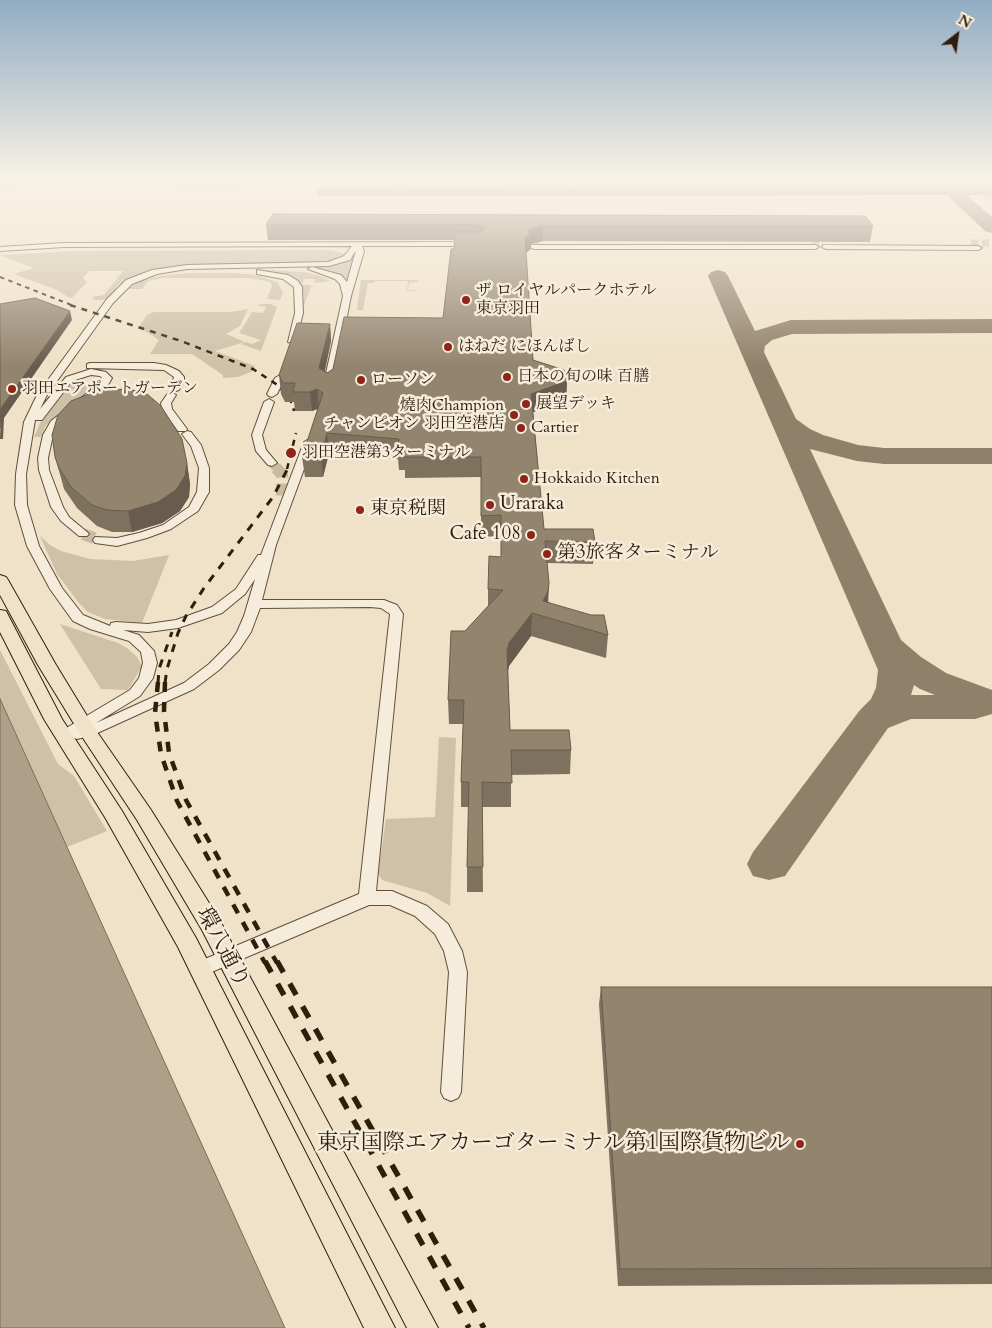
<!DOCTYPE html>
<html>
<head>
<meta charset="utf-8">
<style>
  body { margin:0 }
  #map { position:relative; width:992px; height:1328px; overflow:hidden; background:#efe2c8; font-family:Cardo,serif }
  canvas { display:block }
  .north { position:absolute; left:932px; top:10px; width:50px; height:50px; -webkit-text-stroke:4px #f5ecdb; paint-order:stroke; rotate:30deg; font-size:14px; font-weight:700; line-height:20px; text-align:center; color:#301e0c }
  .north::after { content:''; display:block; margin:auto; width:18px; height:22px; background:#301e0c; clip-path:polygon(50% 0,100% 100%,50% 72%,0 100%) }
</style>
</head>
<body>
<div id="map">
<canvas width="992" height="1328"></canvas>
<div class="north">N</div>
</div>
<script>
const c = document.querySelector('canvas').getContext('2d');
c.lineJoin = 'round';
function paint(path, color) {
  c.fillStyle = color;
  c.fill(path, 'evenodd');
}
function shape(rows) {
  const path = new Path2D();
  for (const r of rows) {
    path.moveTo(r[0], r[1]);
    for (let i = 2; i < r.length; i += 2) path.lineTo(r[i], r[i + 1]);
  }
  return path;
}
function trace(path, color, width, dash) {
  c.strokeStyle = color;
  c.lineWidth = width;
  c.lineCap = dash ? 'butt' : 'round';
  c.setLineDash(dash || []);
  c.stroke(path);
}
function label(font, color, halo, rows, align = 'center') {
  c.font = font + ' Cardo,"Noto Serif JP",serif';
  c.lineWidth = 5;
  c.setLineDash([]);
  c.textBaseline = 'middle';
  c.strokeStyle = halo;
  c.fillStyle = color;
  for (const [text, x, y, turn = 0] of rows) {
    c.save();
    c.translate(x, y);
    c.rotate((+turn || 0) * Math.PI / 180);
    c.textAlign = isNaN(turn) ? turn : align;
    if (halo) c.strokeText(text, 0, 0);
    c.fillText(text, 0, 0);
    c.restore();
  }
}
paint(shape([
  [0,181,183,181,220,183,257,181,271,182,285,185,212,194,92,182,0,192],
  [347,181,456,181,459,183,402,185,356,184,338,182],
  [965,181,981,181,992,189,992,204],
  [331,250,345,254,341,258,320,263,186,265,165,268,129,278,118,285,108,299,104,300,94,300,92,297,104,295,123,271,89,271,83,278,87,282,73,297,70,298,57,290,14,274,33,268,0,255,73,251],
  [355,252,348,281,336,273,312,267,343,263,353,257],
  [253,269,304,272,320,276,330,281,314,283,315,279,304,279,302,285,312,285,303,308,304,295,299,283,287,275],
  [192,273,234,273,257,275,277,282,283,292,280,300,269,299,267,298,272,286,270,282,250,278,164,278,148,281,142,289,126,289,141,281,159,276],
  [361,280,417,280,420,281,409,283,408,290,422,291,407,291,408,281,375,281,374,283,368,283,363,310,357,310],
  [260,304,271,304,277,307,261,351,241,344,246,342,252,344,261,340,239,333,252,312,263,313,266,307,258,306],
  [248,309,240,326,226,334,245,342,215,351,255,366,253,371,238,377,223,378,223,375,192,354,150,354,159,340,139,327,147,315,153,312,230,312],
  [73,382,94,385,49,422,45,427,41,437,34,437,42,419],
  [40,536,50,545,61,551,90,559,133,561,169,555,142,623,105,619,88,612,79,603,57,574],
  [60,624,118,643,127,648,137,657,142,666,128,690,101,689],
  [0,650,58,764,74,776,107,831,67,847,0,699],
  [439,737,456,738,450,906,427,893,382,880,378,873,386,819,435,817]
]), '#cfc1a8');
const water = shape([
  [0,699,67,847,285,1328,0,1328,0,699]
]);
paint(water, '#ae9f88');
trace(water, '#7c6b56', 1);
paint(shape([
  [936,181,950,181,955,185,992,185,992,195,967,195,992,217,992,233,985,231,947,195,324,196,318,195,316,191,318,187,324,186,936,185,935,183,936,181],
  [718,270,725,272,728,276,755,331,791,320,992,319,992,333,792,334,772,340,765,346,764,352,796,419,810,429,823,435,858,445,884,448,992,448,992,464,884,464,857,461,810,449,901,640,921,657,946,673,992,690,992,714,975,719,911,719,888,728,785,876,769,880,753,876,747,864,753,852,860,710,871,699,876,688,878,670,708,276,711,272,718,270],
  [914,685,920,689,935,695,911,695,914,685]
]), '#90806a');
trace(shape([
  [971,243,992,243],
  [513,244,538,244],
  [812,244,823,244]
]), '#c9bba2', 7, [7, 4]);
trace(shape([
  [272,463,278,469]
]), '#c9bba2', 9, [9, 4.5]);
trace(shape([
  [276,468,282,474,282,500],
  [83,534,99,540]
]), '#c9bba2', 12, [12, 6]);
const minor = shape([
  [472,242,476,244,475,246,362,246,364,251,351,296,333,387,328,390,323,387,343,296,340,284,335,279,308,269,312,267,341,275,347,282,356,250,350,260,329,266,187,269,157,274,132,284,113,303,47,395,40,409,66,377,91,369,106,372,112,378,108,385,59,425,53,435,48,458,49,470,63,507,69,517,87,532,89,534,87,536,79,536,61,521,51,507,39,470,38,458,43,435,51,421,101,382,102,378,100,376,91,375,72,381,42,420,35,420,26,474,27,505,39,546,62,588,83,615,110,626,111,623,116,622,148,624,176,620,212,607,236,589,258,555,261,555,304,442,309,439,314,442,276,545,262,600,384,600,397,605,403,614,376,891,392,891,427,906,448,924,462,951,467,972,461,1092,458,1098,451,1101,444,1098,441,1092,449,972,444,951,435,934,415,916,390,905,369,905,207,974,200,976,193,974,191,969,193,964,359,894,390,614,381,608,370,607,260,608,251,632,239,650,219,670,194,689,93,735,77,739,72,737,63,741,58,739,56,736,58,733,130,690,139,678,143,663,141,652,129,641,90,629,73,621,50,589,27,546,15,505,16,474,24,422,37,395,107,299,126,280,152,270,187,265,328,262,344,256,352,246,64,247,0,251,0,247,64,243,472,242],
  [255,579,244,616,237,632,229,644,209,664,184,683,96,723,140,696,153,678,157,663,154,651,139,635,123,630,148,632,178,628,222,613,245,594,255,579],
  [531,245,815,245,819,247,815,249,534,249,530,247,531,245],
  [823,245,978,246,982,248,978,250,826,249,822,247,823,245],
  [257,270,288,275,298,281,302,287,303,313,295,344,288,342,295,313,294,287,283,279,257,274,257,270],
  [90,363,154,363,166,365,179,371,184,377,184,381,179,390,176,391,171,388,174,377,164,370,87,368,87,364,90,363],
  [280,375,285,378,277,394,272,397,269,396,267,394,275,378,280,375],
  [171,392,176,395,171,403,172,409,187,429,186,431,178,431,162,409,161,403,168,393,171,392],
  [269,399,274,402,262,435,266,450,277,463,272,466,268,465,256,451,252,435,264,402,269,399],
  [187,431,191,432,201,445,209,468,209,492,198,511,171,529,147,538,117,546,95,543,93,540,95,537,117,538,139,533,163,525,189,507,197,492,199,468,191,446,182,434,187,431]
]);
const major = shape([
  [0,575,6,577,8,580,56,665,95,729,151,810,219,919,438,1328,407,1328,202,930,137,820,79,732,38,665,0,595,0,575],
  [0,610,6,611,8,615,62,719,122,811,196,938,395,1328,364,1328,178,947,106,819,44,719,0,632,0,610]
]);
trace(minor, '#604f3b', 2);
trace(major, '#301e0c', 2);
paint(minor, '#f5ecdb');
paint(major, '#efe2c8');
trace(shape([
  [0,277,74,306]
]), '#301e0c', 2, [4.5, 4.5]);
trace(shape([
  [70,305,181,341,253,369,279,386,292,403,294,411],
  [287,469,296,433]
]), '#301e0c', 2.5, [6, 6]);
trace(shape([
  [158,683,159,669,172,632],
  [165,683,167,669,178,633,186,616,204,588,273,497,288,468]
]), '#301e0c', 3, [8, 8]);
trace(shape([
  [158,682,155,713,161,754,177,801,265,963],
  [165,682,164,711,169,753,186,800,277,963]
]), '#301e0c', 4.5, [10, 10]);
trace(shape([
  [265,961,469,1328],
  [277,961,484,1328]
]), '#301e0c', 5.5, [13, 13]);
paint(shape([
  [273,214,873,226,870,242,543,241,531,244,531,249,526,253,533,360,567,381,566,400,533,412,544,529,595,542,593,564,547,563,548,602,608,635,606,658,531,636,509,666,508,671,510,730,571,750,570,774,511,775,511,807,482,807,483,892,467,892,467,867,469,807,461,807,461,782,463,724,449,724,448,700,465,631,488,606,488,589,501,557,501,536,481,537,481,477,405,478,405,470,399,470,398,459,329,453,323,477,305,477,302,457,318,409,312,411,295,411,294,402,285,402,281,394,279,375,330,324,331,341,325,371,327,373,443,318,454,249,455,240,268,240,266,225],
  [55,457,187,463,190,484,189,497,180,511,162,523,132,532,112,532,97,526,77,508,64,489,61,478],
  [601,987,992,987,992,1284,618,1286,599,1004]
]), '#7e725f');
paint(shape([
  [543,226,543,241,531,244,531,249,525,253,525,238,530,229],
  [70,311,72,320,4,418,3,439,0,439,1,408],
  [330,324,331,341,321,387,319,368],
  [567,381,566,400,531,413,531,394],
  [317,389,319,408,312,411,310,392],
  [327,433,329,453,323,477,321,456],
  [187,463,190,484,189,497,180,511,162,523,132,532,128,511],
  [549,583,548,606,543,601],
  [532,613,531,636,509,666,507,675,507,651,509,643]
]), '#675c4d');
const building = shape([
  [273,214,865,216,873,226,543,226,530,229,528,232,531,234,525,238,526,251,533,360,564,370,567,381,531,394,544,529,593,529,595,542,545,541,549,583,548,591,543,601,591,615,604,615,608,635,532,613,509,643,507,651,510,730,569,730,571,750,511,750,512,783,482,782,483,867,467,867,469,782,461,782,464,700,448,700,451,631,465,631,503,590,488,589,489,556,501,557,501,515,481,516,481,457,404,457,405,450,398,450,399,439,327,433,321,456,302,457,323,393,317,389,310,392,293,392,295,383,283,383,279,375,297,323,330,324,319,368,327,373,333,369,344,317,443,318,451,249,454,249,455,232,481,232,484,228,478,225,266,225,273,214],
  [35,298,70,311,1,408,0,428,0,304,35,298],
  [129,389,147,394,161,406,182,439,187,463,185,476,176,490,158,502,128,511,107,510,92,505,71,487,59,468,55,457,52,435,58,415,71,401,99,390,129,389],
  [601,987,992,987,992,1268,620,1269,601,987]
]);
paint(building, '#93846e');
trace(building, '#675c4d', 1);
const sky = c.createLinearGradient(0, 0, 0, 367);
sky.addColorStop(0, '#91acc2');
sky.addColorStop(0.49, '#f8f2e6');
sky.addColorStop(1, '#f8f2e600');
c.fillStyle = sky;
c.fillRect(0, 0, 992, 367);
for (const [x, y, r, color] of [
  [466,300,5,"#8f2418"],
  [448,347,5,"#8f2418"],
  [507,377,5,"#8f2418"],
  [361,380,5,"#8f2418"],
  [12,389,5,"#8f2418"],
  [526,404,5,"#8f2418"],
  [514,415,5,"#8f2418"],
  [521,428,5,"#8f2418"],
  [291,453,6,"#8f2418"],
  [524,479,5,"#8f2418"],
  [490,505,5,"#8f2418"],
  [360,510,5,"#8f2418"],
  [531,535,5,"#8f2418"],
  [547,554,5,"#8f2418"],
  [800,1144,5,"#8f2418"]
]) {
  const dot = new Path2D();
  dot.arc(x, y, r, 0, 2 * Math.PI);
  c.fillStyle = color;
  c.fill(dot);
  trace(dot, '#f5ecdb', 2);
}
label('16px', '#301e0c', '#f5ecdb', [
  ["ザ ロイヤルパークホテル",476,291],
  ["東京羽田",476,309],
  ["はねだ にほんばし",458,347],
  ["日本の旬の味 百膳",517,377],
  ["ローソン",371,380],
  ["羽田エアポートガーデン",22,389],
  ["展望デッキ",536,404],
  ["燒肉Champion",504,406,"right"],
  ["チャンピオン 羽田空港店",504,424,"right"],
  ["Cartier",531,428],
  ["羽田空港第3ターミナル",302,453],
  ["Hokkaido Kitchen",534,479]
], 'left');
label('19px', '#301e0c', '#f5ecdb', [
  ["Uraraka",500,505],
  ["東京税関",370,510],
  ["Cafe 108",521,535,"right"],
  ["第3旅客ターミナル",557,554]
], 'left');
label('22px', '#301e0c', '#f5ecdb', [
  ["環八通り",222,948,62]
]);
label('22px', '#301e0c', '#f5ecdb', [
  ["東京国際エアカーゴターミナル第1国際貨物ビル",790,1144]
], 'right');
</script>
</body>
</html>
